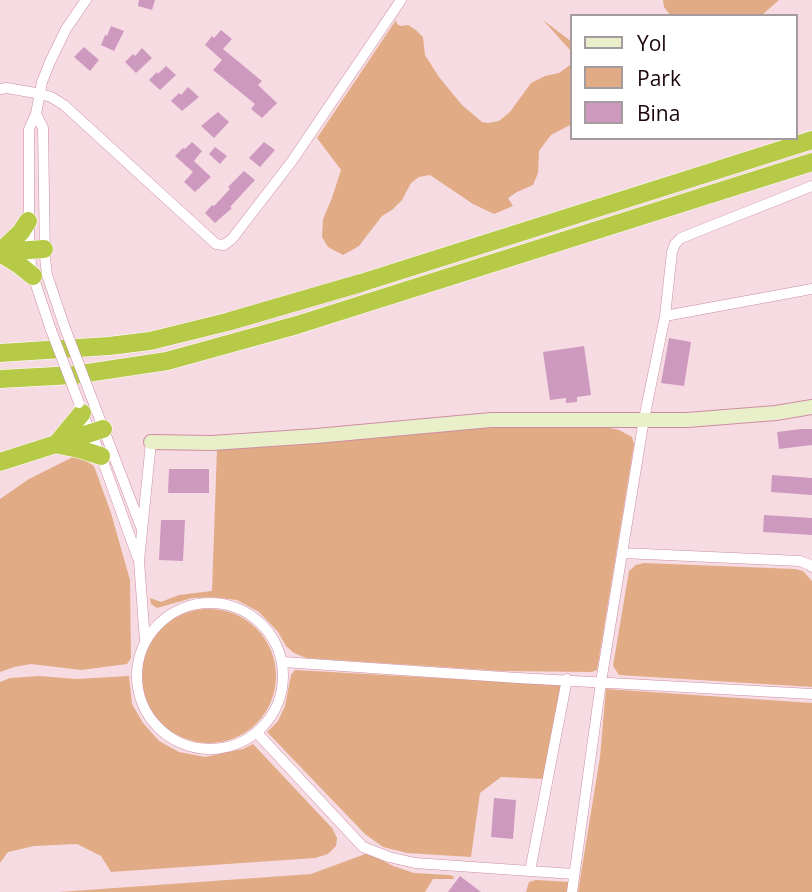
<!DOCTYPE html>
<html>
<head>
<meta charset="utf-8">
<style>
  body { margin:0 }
  #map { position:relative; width:812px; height:892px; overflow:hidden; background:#f7dbe3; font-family:"Open Sans",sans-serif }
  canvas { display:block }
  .legend { position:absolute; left:570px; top:14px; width:228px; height:126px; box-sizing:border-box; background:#fff; border:2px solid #a49b9f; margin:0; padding:9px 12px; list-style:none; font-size:21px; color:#1b060e }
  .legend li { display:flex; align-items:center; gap:14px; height:35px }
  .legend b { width:35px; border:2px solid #a49b9f }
</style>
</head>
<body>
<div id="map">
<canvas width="812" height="892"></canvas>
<ul class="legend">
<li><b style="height:9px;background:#e9efc8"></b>Yol</li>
<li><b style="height:19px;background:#e1ab85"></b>Park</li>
<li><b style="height:19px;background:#ce99bf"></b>Bina</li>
</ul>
</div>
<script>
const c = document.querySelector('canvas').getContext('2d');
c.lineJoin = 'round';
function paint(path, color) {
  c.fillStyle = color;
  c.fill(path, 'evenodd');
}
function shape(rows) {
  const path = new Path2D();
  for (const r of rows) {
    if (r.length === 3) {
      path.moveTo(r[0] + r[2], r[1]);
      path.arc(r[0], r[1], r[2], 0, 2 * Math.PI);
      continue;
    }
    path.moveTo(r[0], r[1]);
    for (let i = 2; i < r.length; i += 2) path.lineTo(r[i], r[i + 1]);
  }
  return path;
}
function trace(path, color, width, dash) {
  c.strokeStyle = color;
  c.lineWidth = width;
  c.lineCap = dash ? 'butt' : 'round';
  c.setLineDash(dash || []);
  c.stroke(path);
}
paint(shape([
  [663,0,779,0,761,16,671,16,664,7],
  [396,20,397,24,401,26,408,25,416,30,423,37,425,55,439,77,462,105,482,122,488,123,499,121,510,112,531,83,545,76,559,73,570,65,570,50,543,20,572,42,572,124,551,135,539,151,538,173,533,185,517,192,508,198,513,206,494,214,473,204,430,175,419,177,411,183,402,200,392,210,382,216,359,246,343,255,328,247,322,237,323,219,332,198,341,170,317,138],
  [489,425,597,425,619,430,632,437,634,444,597,670,592,672,502,671,306,658,294,653,286,646,278,632,259,612,237,600,212,597,192,598,157,608,151,604,150,598,161,602,179,595,212,591,217,449,266,447],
  [77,455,94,466,111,513,130,580,131,658,127,664,81,670,31,664,14,667,0,672,0,499,29,479],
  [644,563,795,569,803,571,812,581,812,687,619,675,613,666,629,571,636,565],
  [209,676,67],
  [295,670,562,685,544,779,501,777,480,793,471,857,407,853,383,847,365,834,267,732,278,721,285,706,291,675],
  [39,676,77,679,129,676,132,704,143,723,159,741,179,752,205,757,243,749,253,744,332,828,337,838,336,846,328,854,315,858,111,872,101,856,77,844,34,846,8,852,0,863,0,682,10,678],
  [606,689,812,703,812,892,578,892,600,757],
  [368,853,393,866,414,873,449,875,453,876,454,879,433,879,425,892,59,892,311,874],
  [536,880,570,882,569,892,526,892,529,882]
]), '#e1ab85');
paint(shape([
  [139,0,155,0,152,10,138,6],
  [111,26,124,31,114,51,101,45,105,35,107,36],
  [221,30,232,39,223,49,262,81,258,85,277,103,262,118,251,109,255,104,213,70,222,60,205,45,212,36,214,38],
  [84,47,99,60,90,71,74,57],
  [142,48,152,58,136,73,125,62,133,54,135,56],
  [166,66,176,75,160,90,149,80,157,72,158,74],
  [188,87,199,97,182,111,171,101,179,93,181,95],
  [218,112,229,122,214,138,201,126],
  [192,142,202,151,194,161,211,177,195,192,184,182,193,172,175,156,183,148,185,149],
  [264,142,275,150,260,167,249,158],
  [215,147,227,156,220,164,209,154],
  [244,171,255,180,230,207,232,208,215,223,205,213,212,205,214,206,230,189,228,187],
  [669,338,691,342,684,386,661,383],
  [584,346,591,395,577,397,577,402,566,403,566,398,550,400,543,352],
  [801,429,812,429,812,445,779,449,777,432],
  [169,469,209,469,209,493,168,493],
  [772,475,812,478,812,495,771,492],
  [764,515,812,518,812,535,763,532],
  [161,520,185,520,183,561,159,560],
  [494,798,516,800,513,839,491,837],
  [460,876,481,892,448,892]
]), '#ce99bf');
const street = shape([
  [0,89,7,88,41,94,51,97,64,105,216,244,224,245,232,239,292,161,401,0],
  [36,114,43,128,45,257,47,275,65,328],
  [665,316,672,252,675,244,681,238,812,186],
  [51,330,33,276,29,250,29,129,36,114,42,82,50,62,66,29,86,0],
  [94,404,141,527],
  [81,410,101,456,137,556],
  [622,553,800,561,810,565,812,567],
  [210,676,73],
  [145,641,139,561,151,442],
  [283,662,518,678,812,694],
  [257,733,363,847,389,857,415,863,530,871,567,679],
  [530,871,574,874],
  [572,892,601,682,644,419,665,316,812,289]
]);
const secondary = shape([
  [151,442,212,443,316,436,491,420,687,420,776,413,812,407]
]);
const highway = shape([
  [0,252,44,249],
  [0,252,21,232,28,221],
  [0,253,18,264,33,276],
  [0,353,109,346,150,341,227,322,361,283,812,140],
  [0,379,74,375,167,361,297,325,812,162],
  [58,442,82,413],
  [59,445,79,449,101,456],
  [0,462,103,429]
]);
trace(street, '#cd8ea3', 11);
trace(secondary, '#cd8ea3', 16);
trace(highway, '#fff', 19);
trace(street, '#fff', 10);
trace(secondary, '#e9efc8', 14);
trace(highway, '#b6ca48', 18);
const streetBridge = shape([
  [65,328,94,404],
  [51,330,79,403]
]);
trace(streetBridge, '#cd8ea3', 11, []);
trace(streetBridge, '#fff', 10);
</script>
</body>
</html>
